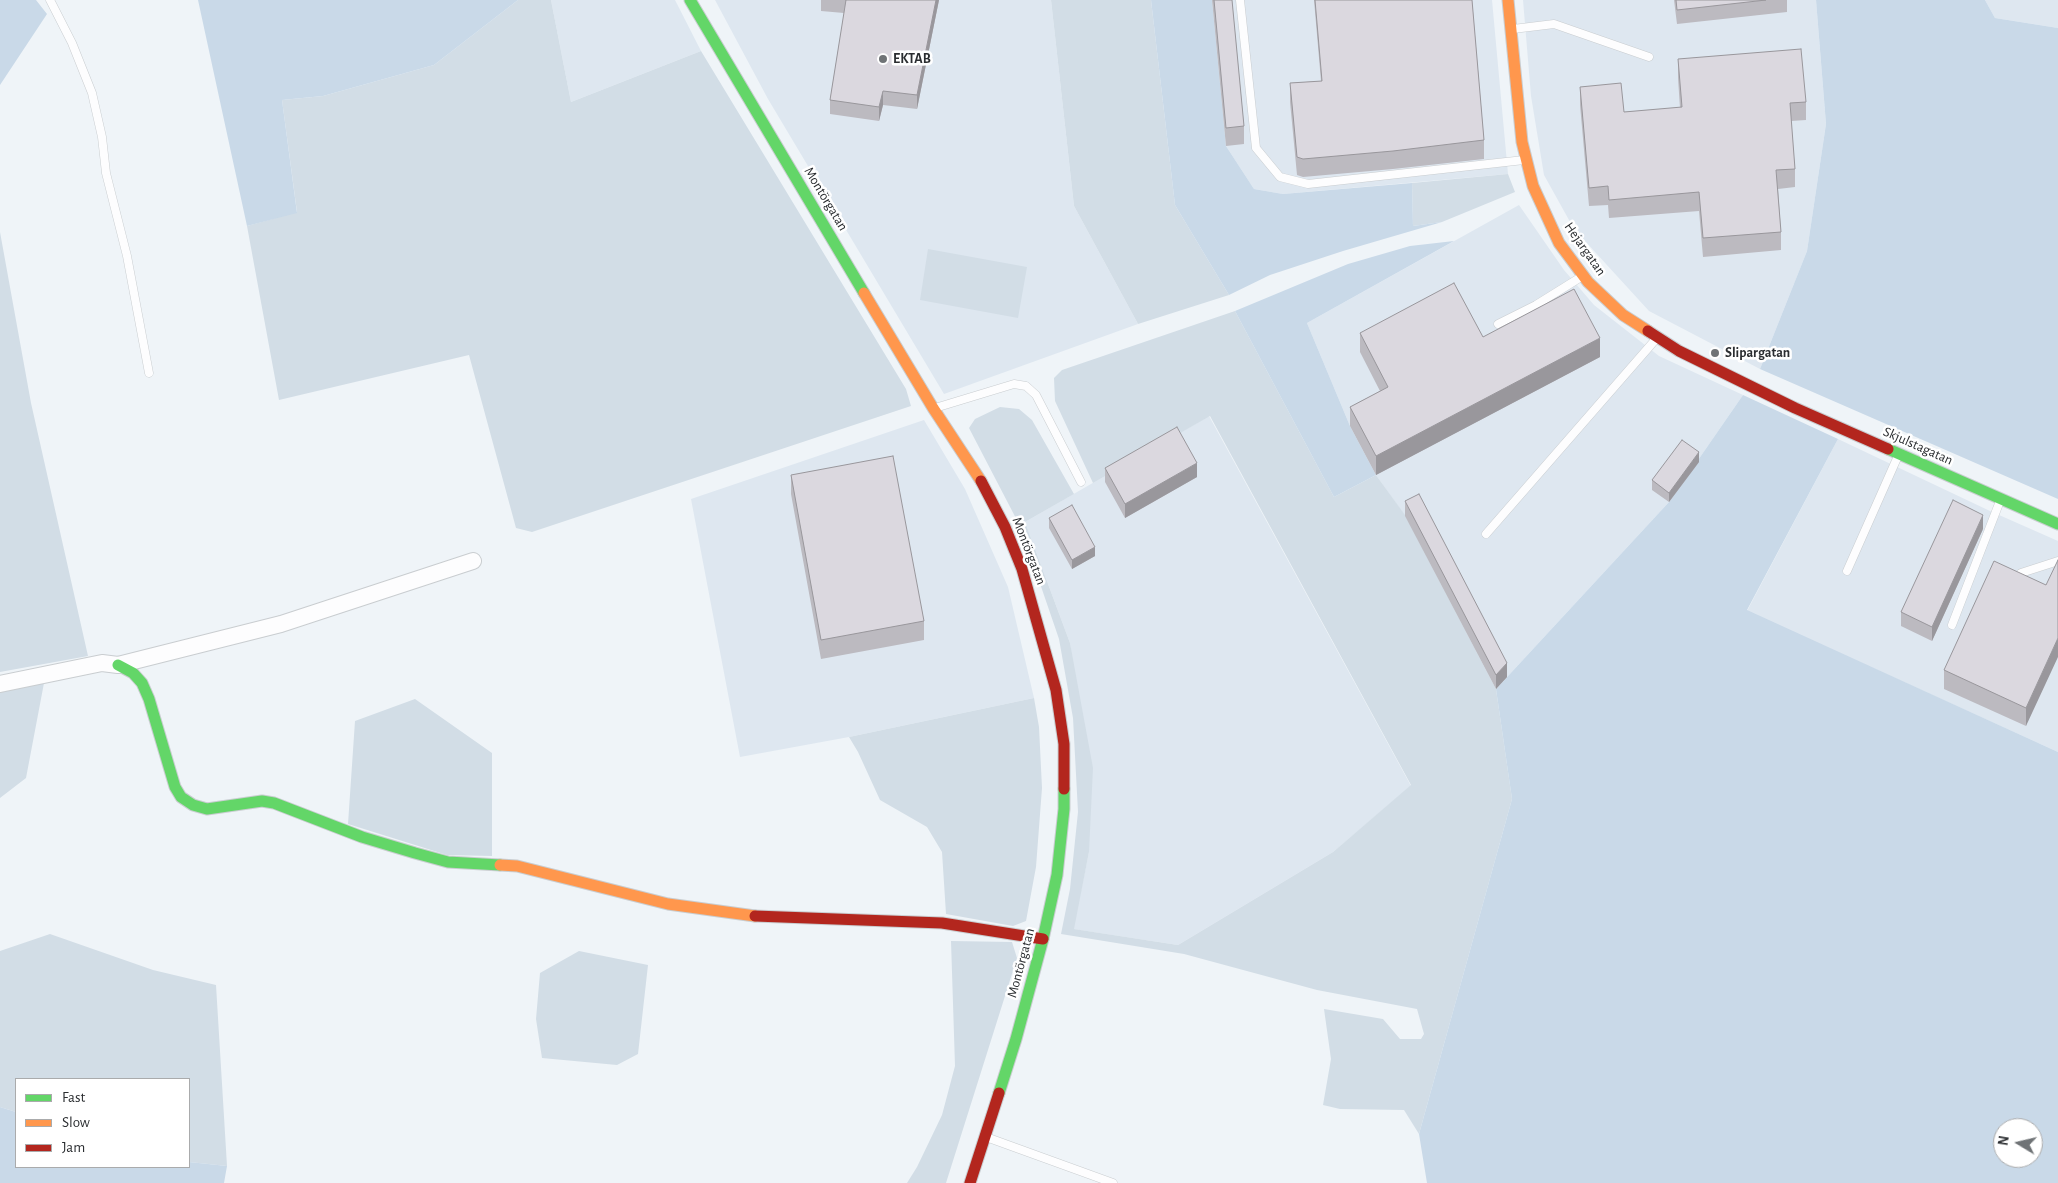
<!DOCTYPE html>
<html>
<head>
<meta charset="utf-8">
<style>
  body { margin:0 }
  #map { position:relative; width:2058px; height:1183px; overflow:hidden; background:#eff4f8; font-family:"Alegreya Sans",sans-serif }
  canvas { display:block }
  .legend { position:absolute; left:15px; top:1078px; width:175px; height:90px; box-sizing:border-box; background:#fff; border:1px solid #aaabac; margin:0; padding:6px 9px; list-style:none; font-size:15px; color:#2a2d30 }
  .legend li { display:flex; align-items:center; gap:10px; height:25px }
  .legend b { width:25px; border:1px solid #aaabac }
  .north { position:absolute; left:1993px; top:1118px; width:50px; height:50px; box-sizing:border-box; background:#fff; border:1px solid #aaabac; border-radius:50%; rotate:279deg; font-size:14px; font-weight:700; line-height:20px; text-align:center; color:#2a2d30 }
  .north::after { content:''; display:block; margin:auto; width:18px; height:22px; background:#6f7376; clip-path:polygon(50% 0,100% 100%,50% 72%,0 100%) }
</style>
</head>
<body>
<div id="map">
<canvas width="2058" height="1183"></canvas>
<ul class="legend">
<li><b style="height:6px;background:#63d668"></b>Fast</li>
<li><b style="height:6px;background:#ff974d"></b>Slow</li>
<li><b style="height:6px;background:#b3261e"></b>Jam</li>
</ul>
<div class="north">N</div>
</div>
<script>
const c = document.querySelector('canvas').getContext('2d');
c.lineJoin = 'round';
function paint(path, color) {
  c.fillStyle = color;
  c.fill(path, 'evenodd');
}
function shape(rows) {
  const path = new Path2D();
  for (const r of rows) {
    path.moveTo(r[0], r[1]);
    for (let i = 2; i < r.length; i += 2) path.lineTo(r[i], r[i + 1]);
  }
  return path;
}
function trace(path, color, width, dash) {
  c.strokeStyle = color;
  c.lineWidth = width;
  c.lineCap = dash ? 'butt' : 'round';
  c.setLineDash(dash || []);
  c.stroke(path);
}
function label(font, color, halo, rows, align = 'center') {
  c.font = font + ' "Alegreya Sans",sans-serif';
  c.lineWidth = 5;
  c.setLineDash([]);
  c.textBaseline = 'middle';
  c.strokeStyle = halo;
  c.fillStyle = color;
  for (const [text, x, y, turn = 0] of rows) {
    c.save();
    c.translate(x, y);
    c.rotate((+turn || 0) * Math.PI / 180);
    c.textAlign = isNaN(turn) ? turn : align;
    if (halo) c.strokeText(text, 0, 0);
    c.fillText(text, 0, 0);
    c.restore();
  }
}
paint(shape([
  [551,0,675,0,701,51,571,102],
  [715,0,1051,0,1074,206,1138,324,944,394,768,99],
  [1212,0,1492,0,1508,174,1283,194,1254,189,1226,146],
  [1523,0,1816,0,1826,124,1807,251,1760,369,1649,311,1574,229,1544,175,1531,96],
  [1985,0,2058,0,2058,28,1995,18],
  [1519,205,1564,270,1594,305,1659,356,1743,395,1669,502,1496,689,1405,516,1376,475,1350,426,1307,323],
  [1209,416,1411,786,1333,852,1178,945,1073,929,1089,852,1070,643,1025,522],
  [924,420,965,489,1008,587,1034,698,849,737,740,757,691,499],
  [1838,439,1990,511,2058,541,2058,752,1747,611]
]), '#dee7f0');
paint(shape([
  [518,0,551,0,571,102,701,51,906,389,911,406,532,532,516,528,469,355,279,400,247,226,297,212,282,100,323,96,434,65],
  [1051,0,1151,0,1175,205,1229,295,1138,324,1074,206],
  [1508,174,1515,192,1442,222,1413,226,1412,183],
  [0,232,31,403,88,656,0,672],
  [928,249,1027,267,1018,318,920,300],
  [1235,311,1334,497,1376,475,1405,515,1496,689,1512,799,1419,1134,1404,1110,1340,1109,1323,1105,1331,1059,1324,1009,1383,1019,1400,1039,1421,1039,1424,1034,1417,1009,1317,990,1184,954,1061,934,1070,889,1078,812,1073,718,1059,639,1021,528,969,428,975,419,1000,407,1019,409,1032,420,1074,494,1025,522,1070,643,1093,768,1089,852,1074,929,1178,945,1333,852,1411,785,1210,416,1093,483,1055,401,1054,378,1062,370],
  [44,683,26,778,0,798,0,692],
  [1034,698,1039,727,1042,788,1036,867,1026,921,1013,926,946,914,942,852,927,827,880,800,858,752,849,737],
  [415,699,492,753,492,856,447,855,348,824,355,721],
  [50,934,153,970,216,985,227,1166,189,1162,189,1079,16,1079,16,1112,0,1107,0,951],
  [951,941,1012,942,1017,958,946,1183,907,1183,917,1167,942,1115,955,1066],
  [579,951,648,965,638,1054,617,1065,542,1058,536,1019,540,973]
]), '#d2dde6');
paint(shape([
  [0,0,36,0,47,14,0,85],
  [198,0,518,0,434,65,323,96,282,100,297,213,247,226],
  [1151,0,1212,0,1226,146,1254,189,1283,194,1412,183,1413,226,1442,222,1343,251,1270,275,1229,295,1175,205],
  [1816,0,1985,0,1995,18,2058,28,2058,499,1760,369,1807,251,1826,124],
  [1454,241,1307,323,1350,426,1376,475,1334,497,1235,311,1348,264,1410,246],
  [1743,395,1838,439,1747,610,2058,752,2058,1183,1427,1183,1419,1134,1512,799,1496,689,1669,502],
  [2003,1128,2033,1128,2033,1158,2003,1158],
  [0,1107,16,1112,16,1167,189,1167,189,1162,227,1166,224,1183,0,1183]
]), '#c9d9e8');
const lane = shape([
  [50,0,72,43,92,93,102,137,106,173,127,256,149,373],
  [1240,0,1256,148,1280,177,1308,184,1524,160],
  [1513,29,1554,24,1649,57],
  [1498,324,1536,305,1581,277],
  [935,408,1014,384,1026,386,1036,395,1081,482],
  [1486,534,1656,339],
  [1847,571,1898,456],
  [2021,573,2058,561],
  [1952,625,2000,501],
  [986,1137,1113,1183]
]);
const street = shape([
  [0,684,102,663,118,665,281,624,473,561]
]);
const fast = shape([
  [690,0,864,293],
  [1888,449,2058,524],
  [118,665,133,673,142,683,149,699,175,787,181,797,193,805,207,809,262,801,274,803,362,837,415,853,448,862,500,865],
  [999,1093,1016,1039,1043,939,1057,875,1064,809,1064,789]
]);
const slow = shape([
  [1508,0,1522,142,1533,186,1559,243,1588,282,1623,315,1648,331],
  [864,293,933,408,981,481],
  [500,865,517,866,668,904,755,916]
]);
const jam = shape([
  [1648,331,1679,351,1795,408,1888,449],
  [981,481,1005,527,1022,569,1056,690,1064,744,1064,789],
  [755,916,942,923,1043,939],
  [970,1183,999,1093]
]);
trace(lane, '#c9cdd0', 9);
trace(street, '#c9cdd0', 18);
trace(fast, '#c9cdd0', 13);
trace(slow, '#c9cdd0', 13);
trace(jam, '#c9cdd0', 13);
trace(lane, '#fdfdfe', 8);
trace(street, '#fdfdfe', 16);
trace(fast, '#63d668', 11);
trace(slow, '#ff974d', 11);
trace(jam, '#b3261e', 11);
paint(shape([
  [821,0,939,0,917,109,883,105,879,121,830,114,830,100,844,13,821,11],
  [1212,0,1232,0,1244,126,1244,144,1226,146],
  [1314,0,1472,0,1484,140,1484,159,1393,169,1303,177,1297,175,1290,102,1290,83,1321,81],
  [1674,0,1787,0,1787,12,1677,24],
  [1678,59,1806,102,1806,120,1791,121,1795,169,1795,187,1778,189,1781,232,1781,250,1703,257,1699,211,1609,218,1608,205,1589,206,1580,105,1580,87,1624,112,1680,108,1678,78],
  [1360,333,1483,337,1600,357,1376,475,1350,426,1350,407,1380,391,1360,352],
  [1699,462,1669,502,1652,490,1652,480],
  [1105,468,1197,477,1125,518,1105,482],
  [791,475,924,621,924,640,821,659,791,494],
  [1405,501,1507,677,1496,689,1405,516],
  [1049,518,1095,556,1072,569,1049,528],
  [1983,529,1932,641,1901,626,1901,612],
  [2046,585,2026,726,1944,689,1944,670]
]), '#bcbac0');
paint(shape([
  [936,0,939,0,917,109,917,95],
  [883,91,883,105,879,121,879,107],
  [1600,338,1600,357,1376,475,1376,456],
  [1699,452,1699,462,1669,502,1669,493],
  [1197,463,1197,477,1125,518,1125,504],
  [1983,515,1983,529,1932,641,1932,627],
  [1095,547,1095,556,1072,569,1072,560],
  [2058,638,2058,657,2026,726,2026,708],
  [1507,663,1507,677,1496,689,1496,675]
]), '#99979c');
const building = shape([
  [846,0,936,0,917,95,883,91,879,107,830,100,846,0],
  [1214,0,1232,0,1244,126,1226,128,1214,0],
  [1315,0,1472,0,1484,140,1393,151,1303,159,1297,157,1290,83,1322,81,1315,0],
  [1676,0,1766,0,1677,10,1676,0],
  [1801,49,1806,102,1790,103,1795,169,1776,170,1781,232,1703,238,1699,192,1609,200,1608,186,1589,188,1580,87,1621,83,1624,112,1682,107,1678,59,1801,49],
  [1454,283,1483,337,1574,289,1600,338,1376,456,1350,407,1388,387,1360,333,1454,283],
  [1177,427,1197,463,1125,504,1105,468,1177,427],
  [1682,440,1699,452,1669,493,1652,480,1682,440],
  [893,456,924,621,821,640,791,475,893,456],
  [1419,494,1507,663,1496,675,1405,501,1419,494],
  [1953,500,1983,515,1932,627,1901,612,1953,500],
  [1072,505,1095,547,1072,560,1049,518,1072,505],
  [2058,560,2058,638,2026,708,1944,670,1994,561,2046,585,2058,560]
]);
paint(building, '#dbd8df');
trace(building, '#99979c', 1);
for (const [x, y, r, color] of [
  [883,59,5,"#6f7376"],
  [1715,353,5,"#6f7376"]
]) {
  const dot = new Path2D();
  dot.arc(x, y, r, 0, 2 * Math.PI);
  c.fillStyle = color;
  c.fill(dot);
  trace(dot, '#fff', 2);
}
label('bold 14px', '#2a2d30', '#fff', [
  ["EKTAB",893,59],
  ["Slipargatan",1725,353]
], 'left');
label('14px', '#2a2d30', '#fff', [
  ["Montörgatan",826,199,59],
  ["Hejargatan",1585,249,55],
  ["Skjulstagatan",1918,446,24],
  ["Montörgatan",1029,551,69],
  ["Montörgatan",1021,963,-75]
]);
</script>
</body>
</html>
